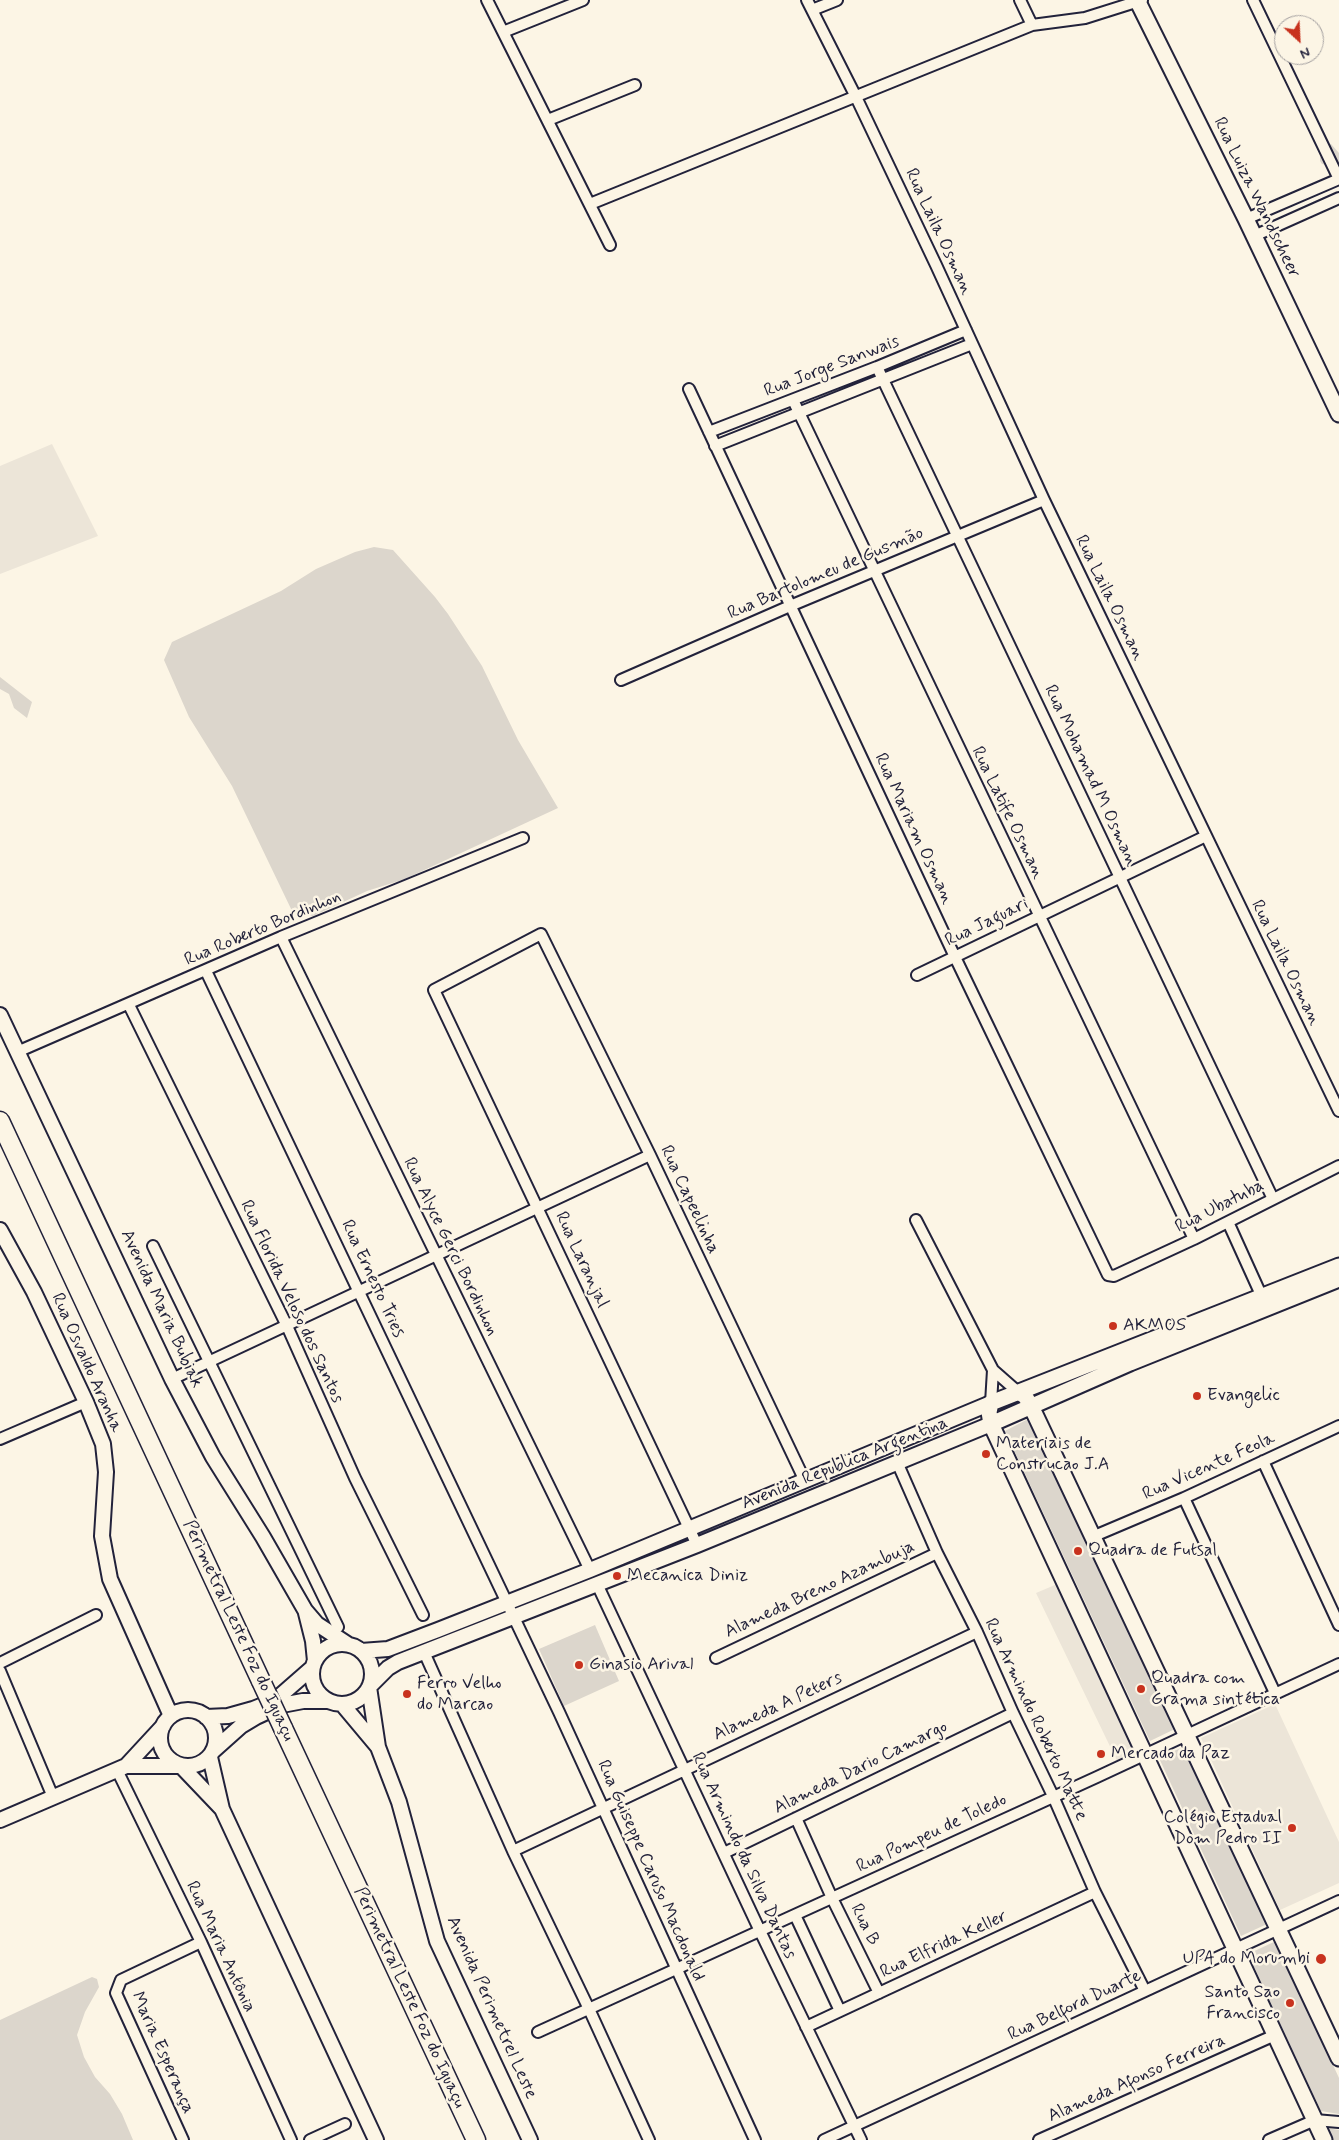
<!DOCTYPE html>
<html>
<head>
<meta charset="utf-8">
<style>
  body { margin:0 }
  #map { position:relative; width:1339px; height:2140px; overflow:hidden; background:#fcf5e5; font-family:Mynerve,sans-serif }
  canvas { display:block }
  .north { position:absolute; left:1274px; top:15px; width:50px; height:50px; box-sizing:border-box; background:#fcf5e5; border:1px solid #a5a1a1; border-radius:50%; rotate:155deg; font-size:14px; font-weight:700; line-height:20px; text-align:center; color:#22223b }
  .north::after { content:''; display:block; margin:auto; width:18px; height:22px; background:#c8321e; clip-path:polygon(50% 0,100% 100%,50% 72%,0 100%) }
</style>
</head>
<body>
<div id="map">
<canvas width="1339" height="2140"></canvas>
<div class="north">N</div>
</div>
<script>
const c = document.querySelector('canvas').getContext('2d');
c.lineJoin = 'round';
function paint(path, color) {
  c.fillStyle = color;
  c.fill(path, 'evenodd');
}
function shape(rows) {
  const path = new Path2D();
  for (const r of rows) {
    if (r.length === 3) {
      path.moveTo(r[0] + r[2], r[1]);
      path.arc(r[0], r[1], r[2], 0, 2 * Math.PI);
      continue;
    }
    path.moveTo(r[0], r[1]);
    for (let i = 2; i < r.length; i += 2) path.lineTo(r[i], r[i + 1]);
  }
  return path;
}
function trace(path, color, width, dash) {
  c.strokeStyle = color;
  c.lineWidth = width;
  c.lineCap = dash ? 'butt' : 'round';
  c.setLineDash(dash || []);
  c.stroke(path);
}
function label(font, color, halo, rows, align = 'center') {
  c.font = font + ' Mynerve,sans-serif';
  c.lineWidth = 5;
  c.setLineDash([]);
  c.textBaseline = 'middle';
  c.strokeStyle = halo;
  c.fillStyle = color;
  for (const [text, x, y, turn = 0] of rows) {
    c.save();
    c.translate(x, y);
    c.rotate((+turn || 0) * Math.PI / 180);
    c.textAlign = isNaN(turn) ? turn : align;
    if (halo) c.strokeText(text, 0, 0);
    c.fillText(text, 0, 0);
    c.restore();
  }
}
paint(shape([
  [52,444,98,536,0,574,0,466],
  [1062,1582,1143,1753,1119,1765,1036,1593],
  [1275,1704,1339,1842,1339,1883,1280,1910,1201,1738]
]), '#ece5d8');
paint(shape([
  [1327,143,1331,144,1339,153,1339,168,1322,164,1320,161,1320,157,1323,154],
  [374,547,393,550,435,597,448,614,482,666,518,740,558,808,405,879,367,891,313,916,293,913,232,786,189,717,164,660,172,642,281,591,316,569,355,552],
  [0,677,32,702,27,718,14,708,9,694,0,689],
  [1030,1418,1175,1729,1150,1741,1005,1431],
  [595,1625,619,1681,564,1706,539,1649],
  [1183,1747,1267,1924,1241,1936,1159,1758],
  [1276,1941,1339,2078,1339,2114,1321,2111,1248,1954],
  [92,1977,97,1979,99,1987,85,2012,77,2035,84,2057,95,2077,110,2094,122,2114,133,2140,0,2140,0,2020],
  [1326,2128,1339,2130,1339,2140,1331,2140]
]), '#dcd6cc');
const minor = shape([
  [487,0,610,245],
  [807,0,856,97,936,265,1044,500,1339,1111],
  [1020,0,1032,25],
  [1253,0,1339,179],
  [812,10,837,0],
  [503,32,583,0],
  [548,120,635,85],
  [590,204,1032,25,1085,18,1142,0],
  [1246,219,1339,179],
  [1254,236,1339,198],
  [877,367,1273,1199],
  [689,389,955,957,1108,1275,1114,1276,1194,1239,1339,1166],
  [793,400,1194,1239],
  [709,432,877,367,966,330],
  [715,446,972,344],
  [621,680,790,606,1044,500],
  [281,937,590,1570],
  [206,971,559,1712,755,2140],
  [917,975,1206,836],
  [129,1005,287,1326,355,1478,423,1615],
  [17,1052,281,937,523,838],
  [916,1220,993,1370,1018,1392],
  [1228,1222,1262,1297],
  [153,1246,338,1627],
  [172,1379,650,1155],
  [991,1403,993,1370],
  [0,1439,86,1402],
  [1263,1461,1339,1625],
  [897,1462,937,1553,977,1632,1013,1713,1053,1796,1095,1892,1145,1991],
  [1184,1498,1275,1693],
  [1092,1537,1184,1498,1339,1426],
  [697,1545,434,990,541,934,650,1155,805,1481],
  [597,1584,760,1931,861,2140],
  [424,1652,513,1851,589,2009,649,2140],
  [716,1658,937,1553],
  [0,1663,96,1615],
  [0,1671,53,1797],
  [117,1770,201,1942,291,2140],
  [796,1818,832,1898,879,1993],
  [513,1851,977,1632],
  [724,1853,1013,1713],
  [795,1915,840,2011],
  [806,2027,1095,1892],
  [538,2032,1097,1777,1339,1664],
  [183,2140,116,1993,121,1980,201,1942],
  [310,2140,345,2124],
  [824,2140,1339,1901],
  [1039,2140,1275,2035],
  [1269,2140,1315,2120,1339,2122]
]);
const tertiary = shape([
  [0,1015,172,1379,213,1457,263,1537,305,1610,317,1624,349,1645],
  [0,1230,34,1292,86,1402,103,1444,106,1472,102,1536,110,1579,171,1716],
  [306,1613,313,1641,315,1661],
  [342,1674,30],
  [361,1651,388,1649,438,1630,590,1570,991,1403],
  [342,1704,378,1747],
  [188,1738,28],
  [206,1717,228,1716,253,1709,268,1703,281,1695,313,1667],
  [213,1751,241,1726,256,1717,282,1705,303,1701,328,1701],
  [210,1757,222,1809,376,2140],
  [126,1766,181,1766,222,1809],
  [0,1820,126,1766,163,1726],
  [530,2140,437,1941,399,1802,378,1747,369,1687,388,1668,398,1662,697,1545,991,1424]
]);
const secondary = shape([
  [1137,0,1246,219,1339,414],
  [1018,1392,1025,1396,1031,1406,1339,2058],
  [991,1424,1130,1363,1339,1279],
  [1324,2140,991,1424,989,1412,991,1403,1339,1266]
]);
const trunk = shape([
  [0,1121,261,1681],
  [283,1728,476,2140]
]);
trace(minor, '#22223b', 14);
trace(tertiary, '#22223b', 18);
trace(secondary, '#22223b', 19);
trace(trunk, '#22223b', 21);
trace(minor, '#fcf5e5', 10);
trace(tertiary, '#fcf5e5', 14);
trace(secondary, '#fcf5e5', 15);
trace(trunk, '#fcf5e5', 18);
const trunkBridge = shape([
  [261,1681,283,1728]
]);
trace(trunkBridge, '#22223b', 21, []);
trace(trunkBridge, '#fcf5e5', 18);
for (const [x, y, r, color] of [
  [1113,1326,5,"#c8321e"],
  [1197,1396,5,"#c8321e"],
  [986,1454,5,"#c8321e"],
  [1078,1551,5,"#c8321e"],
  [617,1576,5,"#c8321e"],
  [579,1665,5,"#c8321e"],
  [1141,1689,5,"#c8321e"],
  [407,1694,5,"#c8321e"],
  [1101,1754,5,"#c8321e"],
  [1292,1828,5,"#c8321e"],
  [1321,1959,6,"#c8321e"],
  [1290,2003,5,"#c8321e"]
]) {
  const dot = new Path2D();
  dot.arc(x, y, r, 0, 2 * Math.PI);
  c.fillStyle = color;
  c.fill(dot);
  trace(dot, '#fcf5e5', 2);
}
label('18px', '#22223b', '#fcf5e5', [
  ["Rua Luiza Wandscheer",1256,198,64],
  ["Rua Laila Osman",938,232,65],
  ["Rua Jorge Sanwais",832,367,-21],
  ["Rua Bartolomeu de Gusmão",826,574,-23],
  ["Rua Laila Osman",1109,598,64],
  ["Rua Mohamad M Osman",1090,776,65],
  ["Rua Latife Osman",1007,813,64],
  ["Rua Mariam Osman",913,829,65],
  ["Rua Jaguari",987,923,-26],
  ["Rua Roberto Bordinhon",263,929,-23],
  ["Rua Laila Osman",1285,963,64],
  ["Rua Capeelinha",689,1200,65],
  ["Rua Ubatuba",1220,1207,-27],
  ["Rua Alyce Gerci Bordinhon",450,1247,64],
  ["Rua Laranjal",581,1260,65],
  ["Rua Ernesto Tries",372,1279,65],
  ["Rua Florida Veloso dos Santos",291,1302,65],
  ["Avenida Maria Bubiak",161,1309,65],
  ["Rua Osvaldo Aranha",86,1363,66],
  ["Avenida Republica Argentina",845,1464,-22],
  ["Rua Vicente Feola",1209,1467,-24],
  ["Alameda Breno Azambuja",820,1590,-25],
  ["Perimetral Leste Foz do Iguaçu",238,1631,65],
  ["Alameda A Peters",778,1707,-25],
  ["Rua Armindo Roberto Matte",1035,1720,65],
  ["Alameda Dario Camargo",861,1768,-26],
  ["Rua Pompeu de Toledo",932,1834,-25],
  ["Rua Armindo da Silva Dantas",743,1856,65],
  ["Rua Guiseppe Caruso Macdonald",650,1871,66],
  ["Rua B",864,1925,64],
  ["Rua Elfrida Keller",944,1945,-25],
  ["Rua Maria Antônia",220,1947,65],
  ["Perimetral Leste Foz do Iguaçu",409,1998,65],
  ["Rua Belford Duarte",1075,2006,-25],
  ["Avenida Perimetrel Leste",491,2008,66],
  ["Maria Esperança",162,2053,66],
  ["Alameda Afonso Ferreira",1137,2079,-24]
]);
label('18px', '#22223b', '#fcf5e5', [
  ["AKMOS",1123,1326],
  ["Evangelic",1207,1396],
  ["Materiais de",996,1444],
  ["Construcao J.A",996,1465],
  ["Quadra de Futsal",1088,1551],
  ["Mecanica Diniz",627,1576],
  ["Ginasio Arival",589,1665],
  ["Quadra com",1151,1679],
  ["Grama sintética",1151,1700],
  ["Ferro Velho",417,1684],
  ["do Marcao",417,1705],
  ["Mercado da Paz",1111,1754],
  ["Colégio Estadual",1282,1818,"right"],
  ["Dom Pedro II",1282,1839,"right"],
  ["UPA do Morumbi",1310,1959,"right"],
  ["Santo Sao",1280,1993,"right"],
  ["Francisco",1280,2014,"right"]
], 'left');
</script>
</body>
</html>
